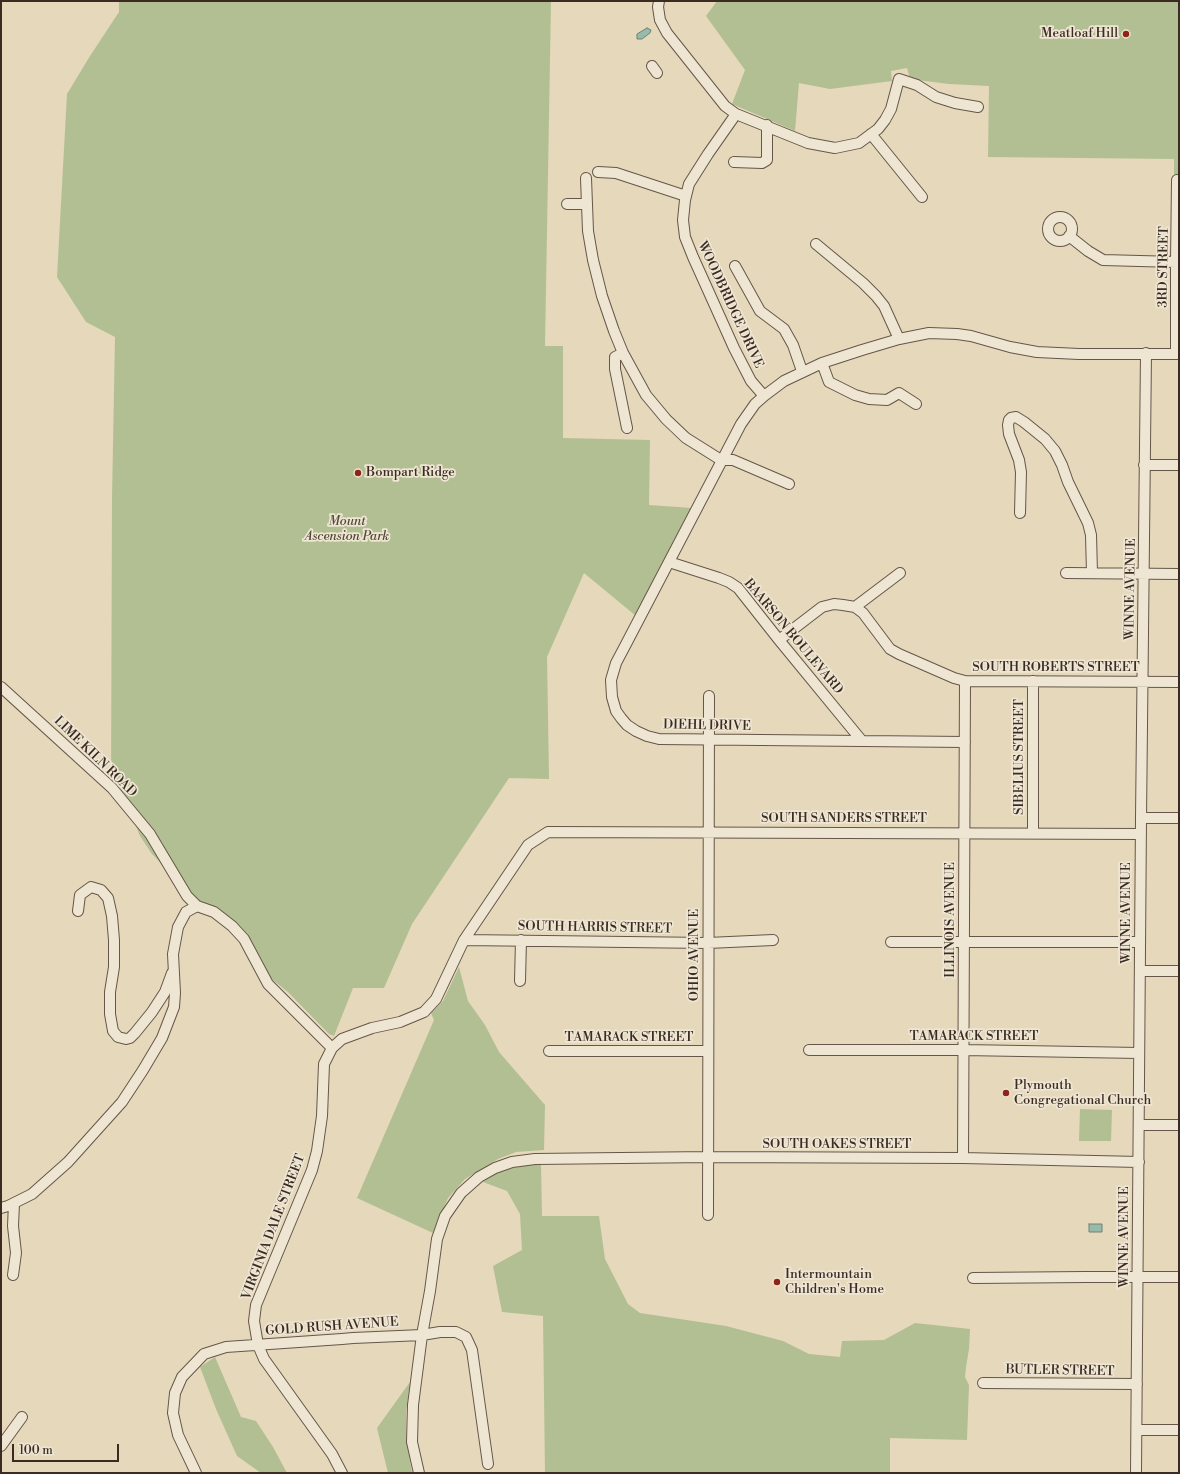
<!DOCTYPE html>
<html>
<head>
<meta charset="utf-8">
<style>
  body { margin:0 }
  #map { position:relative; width:1180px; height:1474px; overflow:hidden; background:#e5d8bb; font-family:"Libre Bodoni",serif }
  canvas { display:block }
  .frame { position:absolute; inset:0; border:2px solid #3b2b23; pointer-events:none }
  .scale { position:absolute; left:12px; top:1444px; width:107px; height:18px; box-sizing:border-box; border:2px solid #3b2b23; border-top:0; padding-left:5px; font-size:12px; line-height:14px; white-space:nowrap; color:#3b2b23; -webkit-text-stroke:3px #eee6d3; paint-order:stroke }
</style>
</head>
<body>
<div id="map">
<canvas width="1180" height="1474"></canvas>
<div class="frame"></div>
<div class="scale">100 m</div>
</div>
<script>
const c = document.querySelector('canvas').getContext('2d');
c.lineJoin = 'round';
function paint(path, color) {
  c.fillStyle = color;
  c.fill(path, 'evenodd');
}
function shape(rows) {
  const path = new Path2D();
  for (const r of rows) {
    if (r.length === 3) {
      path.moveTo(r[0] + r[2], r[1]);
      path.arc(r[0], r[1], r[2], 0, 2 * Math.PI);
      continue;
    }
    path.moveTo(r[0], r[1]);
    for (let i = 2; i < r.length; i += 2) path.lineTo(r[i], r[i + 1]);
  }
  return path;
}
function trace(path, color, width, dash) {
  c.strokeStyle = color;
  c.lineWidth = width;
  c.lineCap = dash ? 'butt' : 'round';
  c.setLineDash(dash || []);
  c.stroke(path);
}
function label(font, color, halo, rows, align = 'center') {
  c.font = font + ' "Libre Bodoni",serif';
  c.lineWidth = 3.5;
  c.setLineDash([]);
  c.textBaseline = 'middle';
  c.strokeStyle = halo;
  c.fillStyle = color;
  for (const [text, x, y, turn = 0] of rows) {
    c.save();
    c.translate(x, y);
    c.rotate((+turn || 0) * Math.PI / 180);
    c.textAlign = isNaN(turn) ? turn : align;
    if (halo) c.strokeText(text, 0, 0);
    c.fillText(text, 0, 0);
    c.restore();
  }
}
paint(shape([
  [119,1,551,1,545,346,563,346,563,438,650,440,649,505,692,508,636,616,584,573,547,657,549,779,509,778,412,924,384,988,353,988,334,1036,329,1034,288,992,269,977,246,933,227,915,199,903,152,854,140,836,131,814,111,792,112,498,115,337,86,322,57,277,67,94,90,56,119,12],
  [717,1,1179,1,1179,175,1174,175,1174,159,988,157,989,86,949,84,910,79,907,68,891,71,892,81,830,89,799,83,795,131,732,104,745,70,706,16],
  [459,967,468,1001,485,1025,499,1052,545,1105,544,1150,516,1152,498,1159,465,1179,448,1198,433,1233,357,1198,434,1020,431,1013,443,1001],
  [1080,1109,1112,1110,1111,1141,1079,1141],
  [541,1164,542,1216,599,1216,605,1259,628,1304,640,1313,726,1326,783,1341,809,1354,840,1357,842,1341,884,1340,915,1323,970,1329,969,1349,966,1367,965,1377,969,1385,967,1440,890,1438,890,1473,545,1473,543,1316,502,1312,493,1266,522,1250,520,1214,507,1191,483,1182,495,1174,508,1169,522,1166],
  [215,1357,241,1417,256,1421,273,1447,287,1473,261,1473,237,1456,216,1409,200,1367],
  [410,1382,406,1412,406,1437,412,1473,388,1473,377,1428]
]), '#b2bf92');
const water = shape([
  [647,28,651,30,650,33,642,39,637,39,637,34,647,28],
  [1089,1224,1102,1224,1102,1232,1089,1232,1089,1224]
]);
paint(water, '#96baac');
trace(water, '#728175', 1);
const minor = shape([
  [659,1,658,7,660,20,667,33,725,106,736,114,808,143,835,148,859,143,878,129,885,120,891,109,899,79,917,85,936,97,955,103,978,107],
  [652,66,657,73],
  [736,114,708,154,689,184,685,200,683,220,685,237,693,257,734,348,751,381,764,396],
  [871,134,922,197],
  [734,162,762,163,767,160,767,125],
  [598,172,616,173,686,196],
  [586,178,588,231,593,260,602,296,614,331,623,353,646,395,666,419,686,438,721,460,733,460,789,484],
  [567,204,587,204],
  [1060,229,12],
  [1069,236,1088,251,1103,260,1176,262],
  [816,244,863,283,876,296,884,306,899,339],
  [735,266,760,311,784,329,793,345,802,371],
  [623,353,615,357,615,369,627,428],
  [1176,354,1176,262,1177,180],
  [822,363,829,382,855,395,869,399,887,400,899,393,916,404],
  [1144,465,1179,465],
  [1020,513,1021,472,1019,460,1009,434,1008,425,1009,420,1011,418,1016,417,1024,422,1045,439,1055,451,1062,465,1068,482,1088,523,1091,535,1092,573],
  [669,562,719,578,729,582,738,588,779,640,862,741],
  [1066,573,1179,574],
  [855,607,900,573],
  [779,640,822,607,834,604,843,605,855,607,863,613,890,649,899,654,954,678,965,681,1179,682],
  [1,687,112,788,150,834,187,896,197,906,214,912,232,926,244,939,268,984,332,1048],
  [965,742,659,739,647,736,636,731,627,725,621,718,616,711,612,697,611,680,616,663,625,646,741,424,755,404,764,396,784,381,822,363,862,350,899,339,929,333,957,334,971,336,1010,347,1037,352,1079,354,1179,354],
  [1141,818,1179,818],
  [1033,833,1033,681],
  [78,911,80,895,91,887,101,890,108,898,112,916,114,940,114,967,110,992,110,1014,113,1031,118,1037,126,1039,130,1038,135,1033,152,1012,165,992,172,973],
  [464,940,708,943,773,940],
  [891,942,1140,942],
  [1140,971,1179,971],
  [520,981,521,940],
  [809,1050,963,1050,1139,1053],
  [549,1051,708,1051],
  [1139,1125,1179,1125],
  [963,1158,965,681],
  [1,1208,8,1206,32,1194,68,1162,122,1102,143,1070,162,1038,174,1007,175,993,173,954,178,927,186,912,197,906],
  [708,1215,709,696],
  [13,1275,16,1253,13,1226,14,1203],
  [973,1278,1086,1277,1179,1277],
  [983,1383,1137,1384],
  [1137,1430,1179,1430],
  [1,1446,22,1417],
  [196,1473,178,1435,173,1413,175,1393,182,1377,204,1354,226,1347,342,1339,353,1338,422,1335,440,1332,456,1332,466,1337,472,1350,488,1464],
  [342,1473,332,1454,264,1359,258,1345,254,1321,256,1305,312,1170,317,1151,322,1116,324,1064,332,1048,342,1039,372,1028,400,1022,424,1012,436,999,464,940,528,845,548,832,1141,834],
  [419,1473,412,1442,413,1405,422,1335,430,1291,437,1239,445,1216,461,1193,479,1177,495,1168,512,1162,535,1159,708,1157,963,1158,1139,1162],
  [1136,1473,1141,818,1146,353]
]);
trace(minor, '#665649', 12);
trace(minor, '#eee6d3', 10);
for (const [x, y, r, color] of [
  [1126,34,4,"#8f2418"],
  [358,473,4,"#8f2418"],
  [1006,1093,4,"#8f2418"],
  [777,1282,4,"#8f2418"]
]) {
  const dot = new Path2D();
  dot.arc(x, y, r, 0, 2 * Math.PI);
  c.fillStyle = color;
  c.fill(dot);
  trace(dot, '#eee6d3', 1.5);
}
label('13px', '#3b2b23', '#eee6d3', [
  ["Meatloaf Hill",1118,34,"right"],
  ["Bompart Ridge",366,473],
  ["Plymouth",1014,1086],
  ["Congregational Church",1014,1101],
  ["Intermountain",785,1275],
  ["Children's Home",785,1290]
], 'left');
label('13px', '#3b2b23', '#eee6d3', [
  ["3RD STREET",1164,267,-89],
  ["WOODBRIDGE DRIVE",730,305,65],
  ["WINNE AVENUE",1131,589,-89],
  ["BAARSON BOULEVARD",793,637,50],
  ["SOUTH ROBERTS STREET",1056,668],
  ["DIEHL DRIVE",707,726,1],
  ["LIME KILN ROAD",95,757,44],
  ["SIBELIUS STREET",1020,757,-90],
  ["SOUTH SANDERS STREET",844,819],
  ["WINNE AVENUE",1127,913,-90],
  ["ILLINOIS AVENUE",951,920,-90],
  ["SOUTH HARRIS STREET",595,928,1],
  ["OHIO AVENUE",695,955,-90],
  ["TAMARACK STREET",974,1037],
  ["TAMARACK STREET",629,1038],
  ["SOUTH OAKES STREET",837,1145],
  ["VIRGINIA DALE STREET",274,1227,-69],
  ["WINNE AVENUE",1125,1237,-90],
  ["GOLD RUSH AVENUE",332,1327,-4],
  ["BUTLER STREET",1060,1371,1]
]);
label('italic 13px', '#534939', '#eee6d3', [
  ["Mount",347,522],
  ["Ascension Park",347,537]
]);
</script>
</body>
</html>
